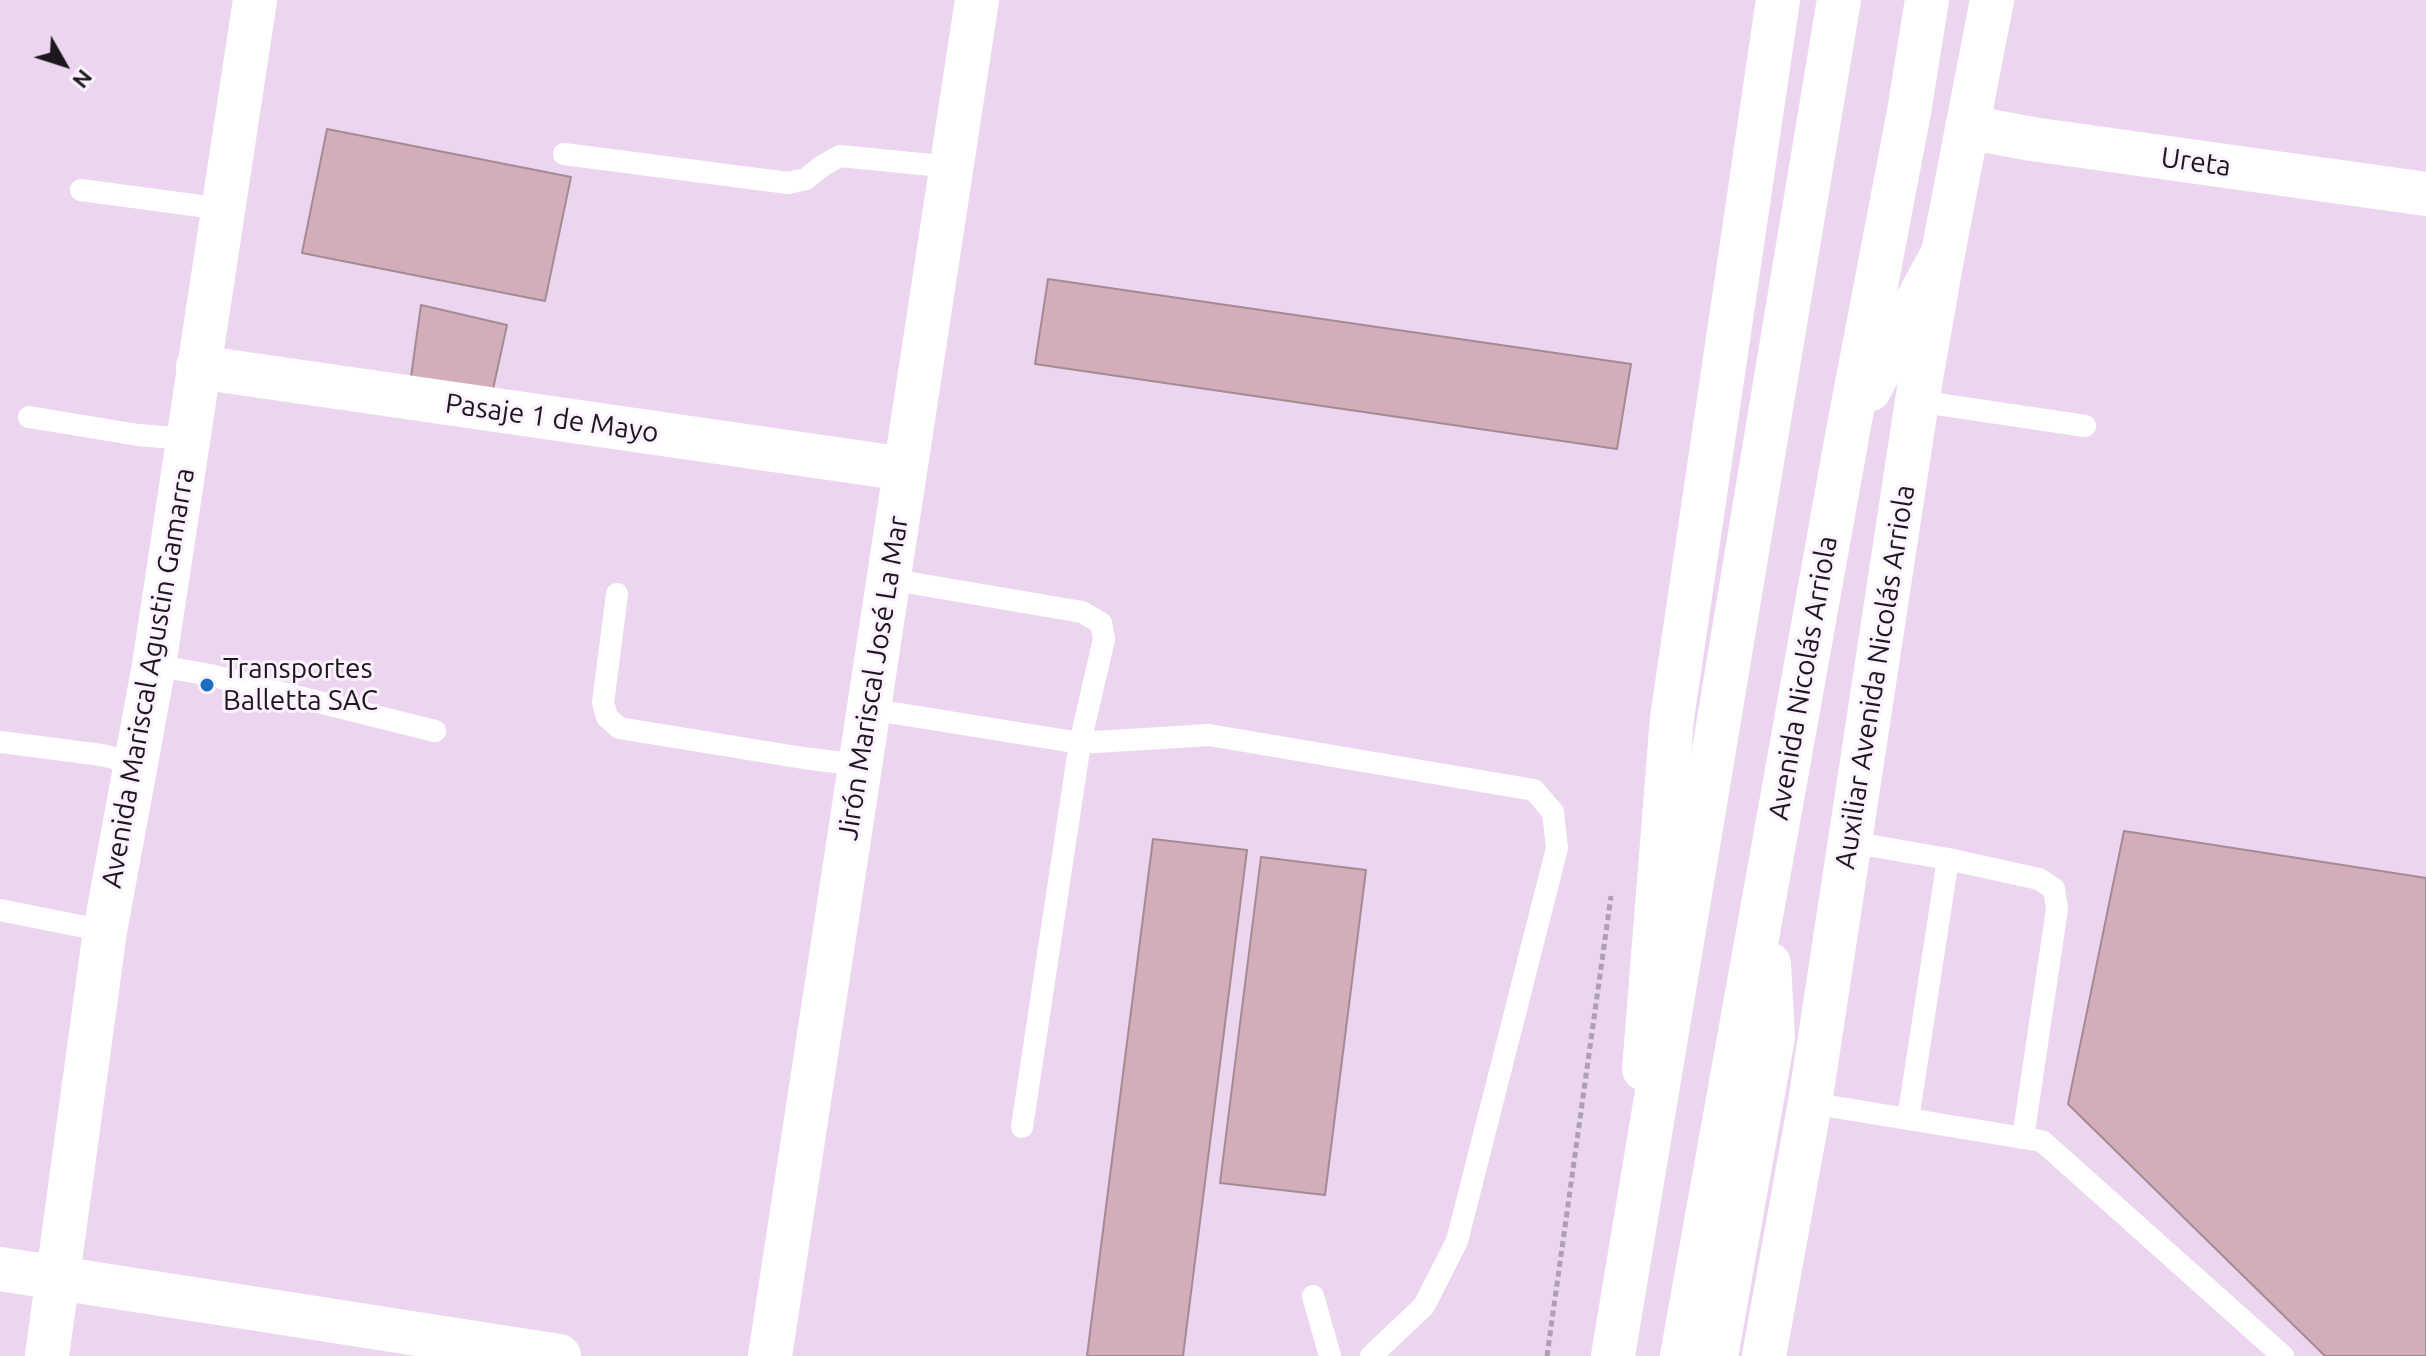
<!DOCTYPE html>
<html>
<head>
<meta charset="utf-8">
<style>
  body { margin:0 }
  #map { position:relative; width:2426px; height:1356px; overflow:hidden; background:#f2e2f6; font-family:Ubuntu,sans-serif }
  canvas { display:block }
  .north { position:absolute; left:24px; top:24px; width:80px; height:80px; -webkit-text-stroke:6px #fcf1fe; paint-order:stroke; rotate:129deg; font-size:22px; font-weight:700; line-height:32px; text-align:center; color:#1d171e }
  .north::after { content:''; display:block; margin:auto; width:28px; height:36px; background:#1d171e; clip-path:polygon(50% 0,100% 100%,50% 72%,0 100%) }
</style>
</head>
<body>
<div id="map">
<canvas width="2426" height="1356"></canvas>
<div class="north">N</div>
</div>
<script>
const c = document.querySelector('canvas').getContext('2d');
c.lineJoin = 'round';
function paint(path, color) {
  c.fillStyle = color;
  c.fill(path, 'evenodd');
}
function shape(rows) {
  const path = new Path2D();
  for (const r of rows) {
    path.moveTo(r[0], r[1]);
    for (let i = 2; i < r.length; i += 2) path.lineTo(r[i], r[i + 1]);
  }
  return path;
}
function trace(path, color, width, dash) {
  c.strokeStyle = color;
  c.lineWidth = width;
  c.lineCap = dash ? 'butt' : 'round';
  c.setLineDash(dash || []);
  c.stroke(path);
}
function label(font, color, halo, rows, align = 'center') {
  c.font = font + ' Ubuntu,sans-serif';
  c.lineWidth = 6;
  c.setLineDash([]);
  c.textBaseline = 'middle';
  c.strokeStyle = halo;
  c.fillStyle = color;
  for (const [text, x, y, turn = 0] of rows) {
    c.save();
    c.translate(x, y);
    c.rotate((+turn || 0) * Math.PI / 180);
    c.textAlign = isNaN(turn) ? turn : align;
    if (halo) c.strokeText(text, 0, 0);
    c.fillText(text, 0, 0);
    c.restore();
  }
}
paint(shape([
  [0,0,2426,0,2426,1356,0,1356]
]), '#ebd5ef');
const building = shape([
  [327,129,571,177,545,301,302,253,327,129],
  [1048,279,1631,364,1617,449,1035,364,1048,279],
  [421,305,507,325,490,403,410,384,421,305],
  [2124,831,2426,878,2426,1356,2325,1356,2068,1104,2124,831],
  [1153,839,1247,850,1183,1356,1087,1356,1153,839],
  [1261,857,1366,870,1325,1195,1220,1183,1261,857]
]);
paint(building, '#d4adba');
trace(building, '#a48b93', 2);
trace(shape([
  [1547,1356,1611,896]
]), '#ada0b0', 5, [6, 4]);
trace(shape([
  [564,154,788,183,806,179,822,166,840,156,951,167],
  [81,190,223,209],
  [1917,401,2085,426],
  [29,417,138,435,187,439],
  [888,579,1082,612,1101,623,1104,639,1080,743,1022,1127],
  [617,594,603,703,607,717,619,728,803,758,860,765],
  [154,665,210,675,435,731],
  [869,709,1080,743,1209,735,1534,790,1553,812,1557,848,1457,1241,1424,1306,1371,1356],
  [0,742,102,755,137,764],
  [1850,842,1948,859],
  [0,910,105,931],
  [1810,1103,2042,1141,2283,1356],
  [1908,1119,1948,859,2039,879,2054,889,2057,909,2023,1138],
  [1313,1296,1330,1356]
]), '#fff', 22);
trace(shape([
  [1967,127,2032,139,2426,194],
  [198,367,905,469],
  [0,1269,559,1356],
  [47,1356,105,931,154,665,255,0],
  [770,1356,977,0]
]), '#fff', 44);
trace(shape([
  [1644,1069,1672,718,1778,0],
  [1764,1356,1810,1103,1917,401,1943,253,1992,0]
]), '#fff', 44);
trace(shape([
  [1869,390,1943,253],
  [1613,1356,1839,0],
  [1682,1356,1848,431,1909,112,1927,0],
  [1716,1356,1773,1037,1769,964]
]), '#fff', 44);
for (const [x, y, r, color] of [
  [207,685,8,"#1b6ebc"]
]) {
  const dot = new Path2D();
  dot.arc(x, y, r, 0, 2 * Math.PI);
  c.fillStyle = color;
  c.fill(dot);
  trace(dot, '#fcf1fe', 3);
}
label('28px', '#1d171e', '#fcf1fe', [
  ["Ureta",2196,162,8],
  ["Pasaje 1 de Mayo",552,418,8],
  ["Auxiliar Avenida Nicolás Arriola",1875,677,-81],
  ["Avenida Mariscal Agustin Gamarra",148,678,-80],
  ["Jirón Mariscal José La Mar",873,678,-81],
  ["Avenida Nicolás Arriola",1803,678,-80]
]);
label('28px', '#1d171e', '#fcf1fe', [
  ["Transportes",223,669],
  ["Balletta SAC",223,701]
], 'left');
</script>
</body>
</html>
